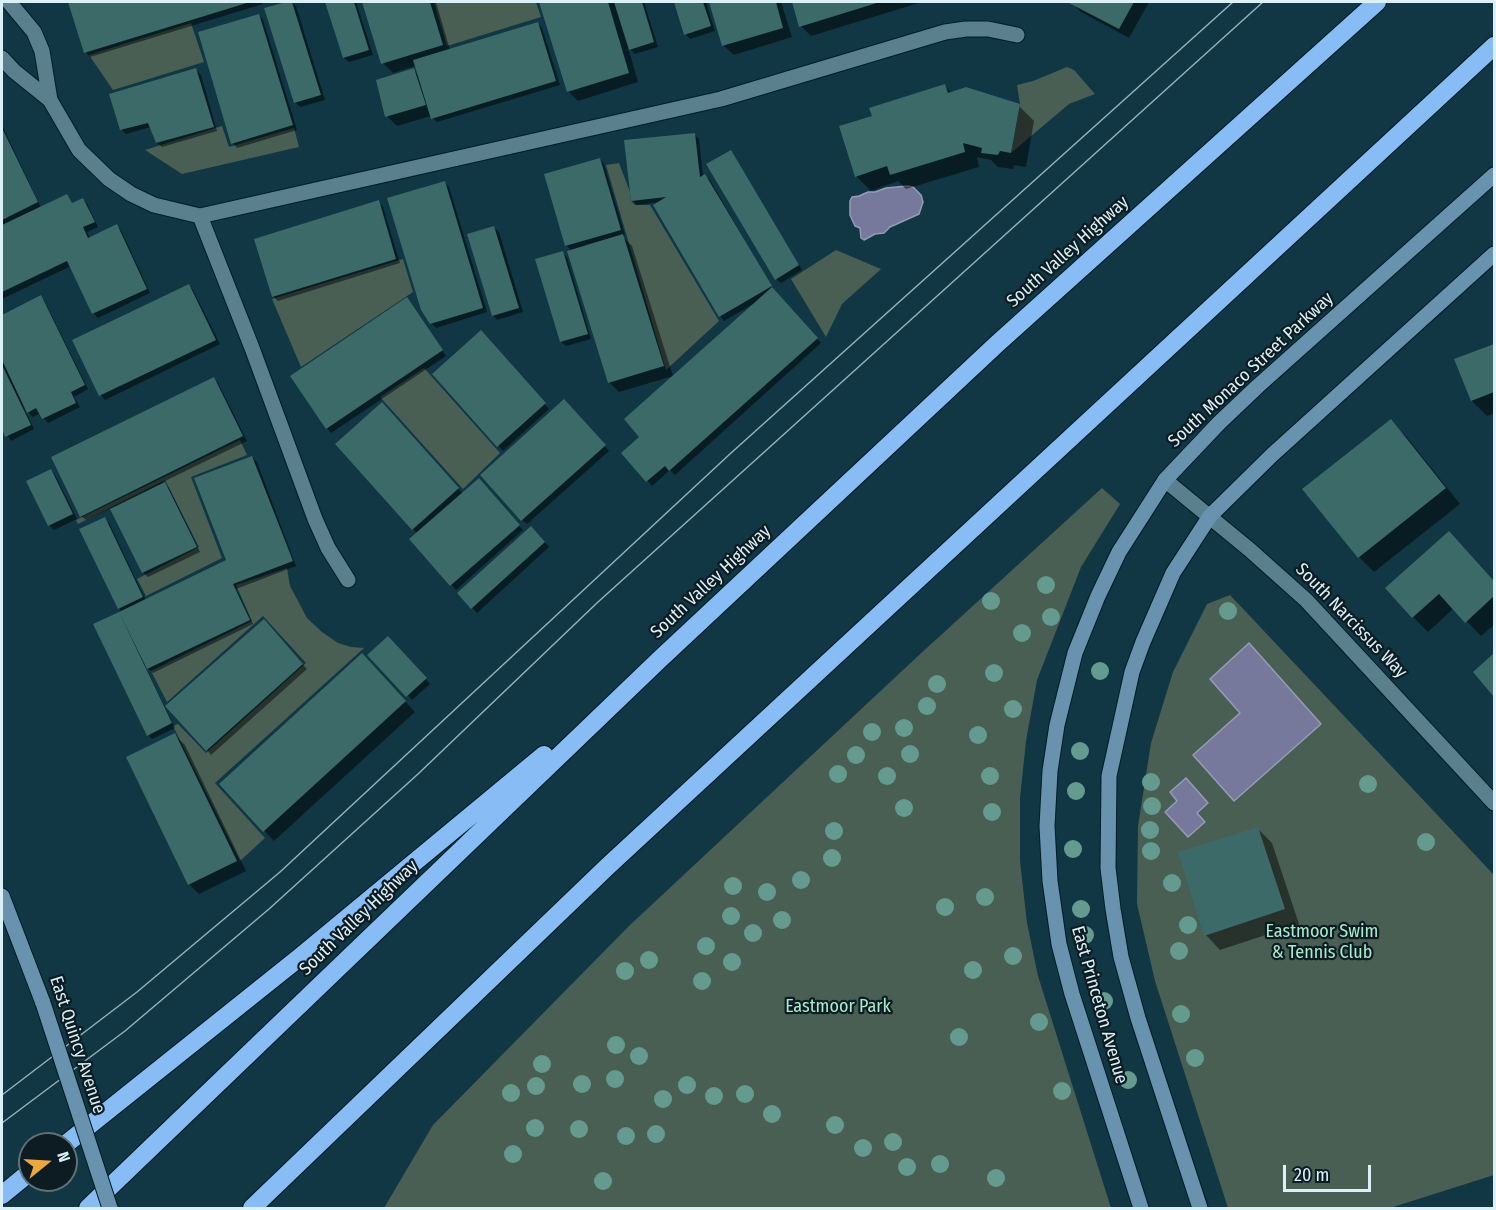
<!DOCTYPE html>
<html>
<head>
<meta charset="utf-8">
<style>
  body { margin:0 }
  #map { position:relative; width:1496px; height:1210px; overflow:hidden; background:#103743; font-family:"Fira Sans Condensed",sans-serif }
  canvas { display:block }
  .frame { position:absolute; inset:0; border:3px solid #dbf0f7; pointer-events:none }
  .north { position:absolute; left:18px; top:1132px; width:60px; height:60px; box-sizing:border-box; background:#0d1c22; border:2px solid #5f7177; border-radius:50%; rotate:72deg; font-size:16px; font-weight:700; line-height:24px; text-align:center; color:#dbf0f7 }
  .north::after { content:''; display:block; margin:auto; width:21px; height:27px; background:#eda83b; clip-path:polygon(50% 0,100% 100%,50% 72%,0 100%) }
  .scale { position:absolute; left:1283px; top:1165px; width:88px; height:27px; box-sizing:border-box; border:3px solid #dbf0f7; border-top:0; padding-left:8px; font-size:18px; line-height:21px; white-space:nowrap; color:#dbf0f7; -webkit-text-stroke:4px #0d1c22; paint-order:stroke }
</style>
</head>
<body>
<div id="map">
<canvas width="1496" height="1210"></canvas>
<div class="frame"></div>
<div class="north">N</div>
<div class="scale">20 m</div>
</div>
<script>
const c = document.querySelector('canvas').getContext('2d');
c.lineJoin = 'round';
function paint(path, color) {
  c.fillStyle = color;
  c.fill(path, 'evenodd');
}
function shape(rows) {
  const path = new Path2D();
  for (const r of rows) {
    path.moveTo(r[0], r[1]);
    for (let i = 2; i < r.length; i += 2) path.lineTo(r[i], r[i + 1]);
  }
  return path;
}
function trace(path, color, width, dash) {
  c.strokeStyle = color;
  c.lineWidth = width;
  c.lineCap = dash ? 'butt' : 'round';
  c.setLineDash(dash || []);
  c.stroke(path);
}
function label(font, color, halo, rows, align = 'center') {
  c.font = font + ' "Fira Sans Condensed",sans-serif';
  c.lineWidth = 4.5;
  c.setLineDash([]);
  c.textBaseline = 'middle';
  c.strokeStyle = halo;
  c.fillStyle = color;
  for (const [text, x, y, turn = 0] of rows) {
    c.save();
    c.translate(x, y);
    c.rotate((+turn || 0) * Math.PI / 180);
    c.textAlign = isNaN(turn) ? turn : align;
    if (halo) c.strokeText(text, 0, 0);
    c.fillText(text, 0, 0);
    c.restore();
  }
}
paint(shape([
  [434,2,536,2,541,17,447,46],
  [191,23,204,62,113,90,89,55],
  [1067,67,1074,70,1095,94,1069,104,1011,153,1020,104,1017,85,1033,81],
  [222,126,229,147,294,128,299,147,182,174,145,150],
  [619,163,630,192,631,201,635,205,650,205,719,321,666,370,606,165],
  [836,250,881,269,842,304,826,337,791,279],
  [403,259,413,292,301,367,272,299],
  [424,368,500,453,463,489,380,397],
  [240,440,247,455,191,477,222,558,146,596,137,579,199,547,165,480,78,524,76,520],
  [1102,488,1120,504,1081,567,1037,680,1026,741,1020,798,1020,861,1027,923,1038,976,1111,1208,384,1208,433,1125,629,926,918,656],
  [287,568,290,586,307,618,322,632,338,643,351,647,364,648,215,783,265,838,240,861,173,726,178,724,206,753,306,663,263,616,167,702,151,671,252,621,236,585],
  [1230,595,1494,875,1494,1175,1390,1208,1228,1208,1155,981,1137,904,1138,826,1151,743,1173,672,1207,604]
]), '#495f54');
const water = shape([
  [907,186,913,187,921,195,923,202,919,214,890,227,884,233,875,234,864,240,861,238,860,228,855,226,850,215,850,201,852,197,859,196,868,192,875,192,886,188,907,186],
  [1249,643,1321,724,1234,801,1193,755,1240,713,1210,679,1249,643],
  [1186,778,1208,803,1197,813,1205,822,1188,837,1165,812,1177,801,1170,792,1186,778]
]);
paint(water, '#76799b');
trace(water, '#949db7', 1.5);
paint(shape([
  [70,2,262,2,263,4,90,57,86,52],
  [291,2,296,6,325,100,300,107,295,102,266,9],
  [327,2,356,2,373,55,349,62,344,58],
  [364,2,436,2,450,50,538,24,542,28,560,85,437,122,431,116,397,126,387,116,414,70,419,76,415,66,393,73,383,63],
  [541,2,644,2,658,47,635,54,628,47,638,82,578,101,568,91],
  [675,2,706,2,715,31,690,39,685,34],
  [710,2,781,2,792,37,734,55,724,46],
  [793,2,922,2,811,36,801,26],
  [1071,2,1149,2,1129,38,1081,12],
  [259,15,263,20,297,130,237,148,233,143],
  [196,70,201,75,217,131,162,147,157,143,151,127,126,134,122,130],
  [945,86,952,93,1019,106,1034,121,1026,167,1014,165,1013,169,998,167,991,160,977,157,979,167,906,189,898,181,871,191,856,176,874,117],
  [2,125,41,208,67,196,73,204,83,199,87,204,98,227,87,232,90,238,116,226,121,230,150,293,98,318,93,313,71,266,2,299],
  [694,134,699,139,703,177,705,176,710,180,774,291,821,343,675,475,670,470,652,486,623,453,641,437,754,305,753,304,724,321,720,316,660,202,637,205,632,200],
  [730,152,802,270,781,283,776,279],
  [600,159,604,164,625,235,622,236,632,246,673,376,619,392,609,382,572,251,566,245],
  [444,182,449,187,487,312,436,328,431,323],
  [379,202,383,207,400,263,278,301,273,296],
  [494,228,499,232,523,312,497,320,493,315],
  [562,253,567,257,591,339,566,346,561,342],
  [189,285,193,290,220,344,105,400,101,395],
  [41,297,45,302,88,389,74,397,80,407,48,423,40,413,33,417,24,408,34,429,11,441,2,426,2,316],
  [407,299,446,356,331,433,327,428],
  [485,337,549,409,503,451,434,374],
  [1494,345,1494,413,1487,416,1472,401,1456,360],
  [214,379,218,383,247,441,163,482,169,488,200,552,148,577,143,572,111,508,86,520,81,516],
  [569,405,609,451,527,524,522,520],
  [386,409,463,494,483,484,523,530,456,590,411,540,418,534,413,529],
  [1391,421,1405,435,1460,504,1374,572,1359,557,1304,489],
  [252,457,257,462,296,566,236,589,253,624,153,673,145,666,175,728,152,739,148,735,95,625,122,612,119,608,104,519,109,523,146,601,228,561],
  [51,471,55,475,77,519,54,530,49,525,28,481],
  [531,528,549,547,477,613,459,593],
  [1449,533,1494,581,1494,625,1481,636,1454,608,1428,632,1413,617],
  [268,625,307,669,211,755,207,750],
  [388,638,430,684,412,700,369,655],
  [1494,655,1494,695,1475,672],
  [372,665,415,712,274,841,221,784],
  [175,735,185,745,246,871,199,894,189,884,128,758],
  [1257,828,1272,843,1299,924,1220,950,1206,935]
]), '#0007');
paint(shape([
  [68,2,250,2,84,53],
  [286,2,292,2,321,95,294,103,264,8],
  [325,2,354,2,369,50,343,58],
  [362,2,430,2,443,45,381,64],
  [539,2,608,2,629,73,567,92],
  [614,2,642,2,654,42,629,50],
  [674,2,703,2,711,26,684,35],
  [709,2,776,2,783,28,722,46],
  [792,2,880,2,799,27],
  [1067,2,1134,2,1119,29],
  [259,14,293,125,231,144,198,32],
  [538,22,556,81,431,119,413,60],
  [196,68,214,127,156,143,148,123,120,130,109,94],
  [414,68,426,105,385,117,376,80],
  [945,84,948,93,966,87,1020,104,1011,153,1000,151,998,155,981,153,982,148,963,143,965,152,890,175,887,166,855,177,839,126,872,116,869,108],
  [2,128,38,202,2,220],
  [695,133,700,177,705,174,772,286,719,317,653,205,666,197,631,201,624,140],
  [731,150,799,265,775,280,706,164],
  [600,158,621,230,565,246,544,174],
  [445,181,483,308,430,324,421,310,387,198],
  [67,194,72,203,83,198,95,222,83,227,88,238,117,224,147,289,92,314,67,261,2,292,2,225],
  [379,200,396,259,272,297,254,239],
  [494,226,519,308,492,316,467,234],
  [623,234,664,366,608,383,567,251],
  [563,251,588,334,560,342,535,259],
  [189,284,216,340,99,396,72,340],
  [772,287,818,338,669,471,665,466,646,482,621,453,639,437,624,419],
  [41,295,85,385,71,392,76,403,42,419,36,408,27,413,2,360,2,315],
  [407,297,443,350,326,429,290,376],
  [481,330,546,403,497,447,432,374],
  [1494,344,1494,392,1471,401,1454,359],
  [2,365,31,425,5,437,2,429],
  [214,377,243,436,80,517,51,457],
  [564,399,606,445,521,521,480,475],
  [382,402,459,488,412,530,335,444],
  [1391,419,1446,488,1358,558,1302,489],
  [252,456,293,561,233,584,250,620,147,669,119,612,226,560,194,478],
  [51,469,73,514,48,526,26,481],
  [479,478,520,525,450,586,409,539],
  [165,482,197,547,142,573,110,509],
  [105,517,143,597,118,609,79,529],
  [531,526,545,542,471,609,457,593],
  [1449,531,1494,581,1494,596,1465,623,1439,594,1412,618,1385,588],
  [119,612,172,723,147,736,93,624],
  [264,619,303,664,206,751,165,706],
  [388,636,427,678,406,697,367,655],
  [362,653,406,701,263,832,219,784],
  [1494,653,1494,697,1473,672],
  [175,733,237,861,188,885,126,757],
  [1258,827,1285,909,1204,936,1178,852]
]), '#3b6a68');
const lane = shape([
  [9,2,34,32,42,51,50,100,79,150,109,179,131,194,154,205,200,216,721,99,945,32,966,29,988,29,1017,35],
  [2,58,14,71,50,100],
  [200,216,252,348,315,519,328,548,348,580]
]);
const street = shape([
  [1165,480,1250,550,1306,600,1494,803]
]);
const secondary = shape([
  [2,896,43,1003],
  [1141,1208,1072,994,1059,944,1050,881,1047,826,1050,771,1057,725,1075,653,1098,596,1119,552,1165,480,1219,423,1258,386,1494,175],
  [1200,1208,1138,1018,1121,957,1113,909,1108,868,1109,776,1132,672,1143,642,1173,573,1210,516,1272,455,1494,254]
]);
const highway = shape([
  [66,1144,300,957,544,755],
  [2,1195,30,1172],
  [88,1208,659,660,998,343,1377,2],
  [252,1208,608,866,1494,46]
]);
trace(lane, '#011d26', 17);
trace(street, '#011d26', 17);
trace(secondary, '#011d26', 17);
trace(highway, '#011d26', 20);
trace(lane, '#5a808e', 15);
trace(street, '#5a808e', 15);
trace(secondary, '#6892ad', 15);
trace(highway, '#87bcf5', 18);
trace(shape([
  [2,1095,137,992,280,872,731,453,1233,2],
  [2,1123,125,1031,269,909,418,774,598,602,1263,2]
]), '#96b1b9', 1.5);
const secondaryBridge = shape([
  [43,1003,110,1208]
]);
trace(secondaryBridge, '#011d26', 17, []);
trace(secondaryBridge, '#6892ad', 15);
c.fillStyle = '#649b8e';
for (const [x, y] of [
  [1046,585],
  [991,601],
  [1228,611],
  [1051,617],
  [1022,633],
  [1100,671],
  [994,673],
  [937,684],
  [927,706],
  [1013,709],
  [904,728],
  [872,732],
  [978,735],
  [1080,751],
  [910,754],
  [856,755],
  [838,774],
  [887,776],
  [990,776],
  [1151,782],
  [1368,784],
  [1076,791],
  [1152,806],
  [904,808],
  [992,812],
  [1150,830],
  [834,831],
  [1426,842],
  [1073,849],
  [1151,851],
  [832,858],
  [801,880],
  [1172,883],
  [733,886],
  [767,892],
  [985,897],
  [945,907],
  [1081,909],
  [731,916],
  [782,920],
  [1188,925],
  [753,933],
  [1085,935],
  [706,946],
  [1179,951],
  [1013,956],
  [649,960],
  [732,962],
  [973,970],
  [625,971],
  [702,981],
  [1104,1001],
  [1181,1014],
  [1039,1022],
  [959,1037],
  [616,1045],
  [639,1056],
  [1195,1058],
  [542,1064],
  [615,1079],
  [1128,1080],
  [582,1084],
  [687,1085],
  [536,1086],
  [1062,1091],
  [511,1093],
  [745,1094],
  [714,1096],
  [663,1099],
  [772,1114],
  [835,1125],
  [535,1128],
  [579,1129],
  [656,1134],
  [626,1136],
  [893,1142],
  [863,1148],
  [513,1154],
  [940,1164],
  [907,1167],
  [996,1178],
  [603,1181]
]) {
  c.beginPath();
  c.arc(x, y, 9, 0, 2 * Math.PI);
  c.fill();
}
label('18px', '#dbf0f7', '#0d1c22', [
  ["South Valley Highway",1068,252,-42],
  ["South Monaco Street Parkway",1251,370,-43],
  ["South Valley Highway",711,582,-43],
  ["South Narcissus Way",1351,621,46],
  ["South Valley Highway",359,918,-44],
  ["East Princeton Avenue",1099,1005,74],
  ["East Quincy Avenue",77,1045,72]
]);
label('18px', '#a9eccb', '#0d1c22', [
  ["Eastmoor Swim",1322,932],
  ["& Tennis Club",1322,953],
  ["Eastmoor Park",838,1007]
]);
</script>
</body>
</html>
